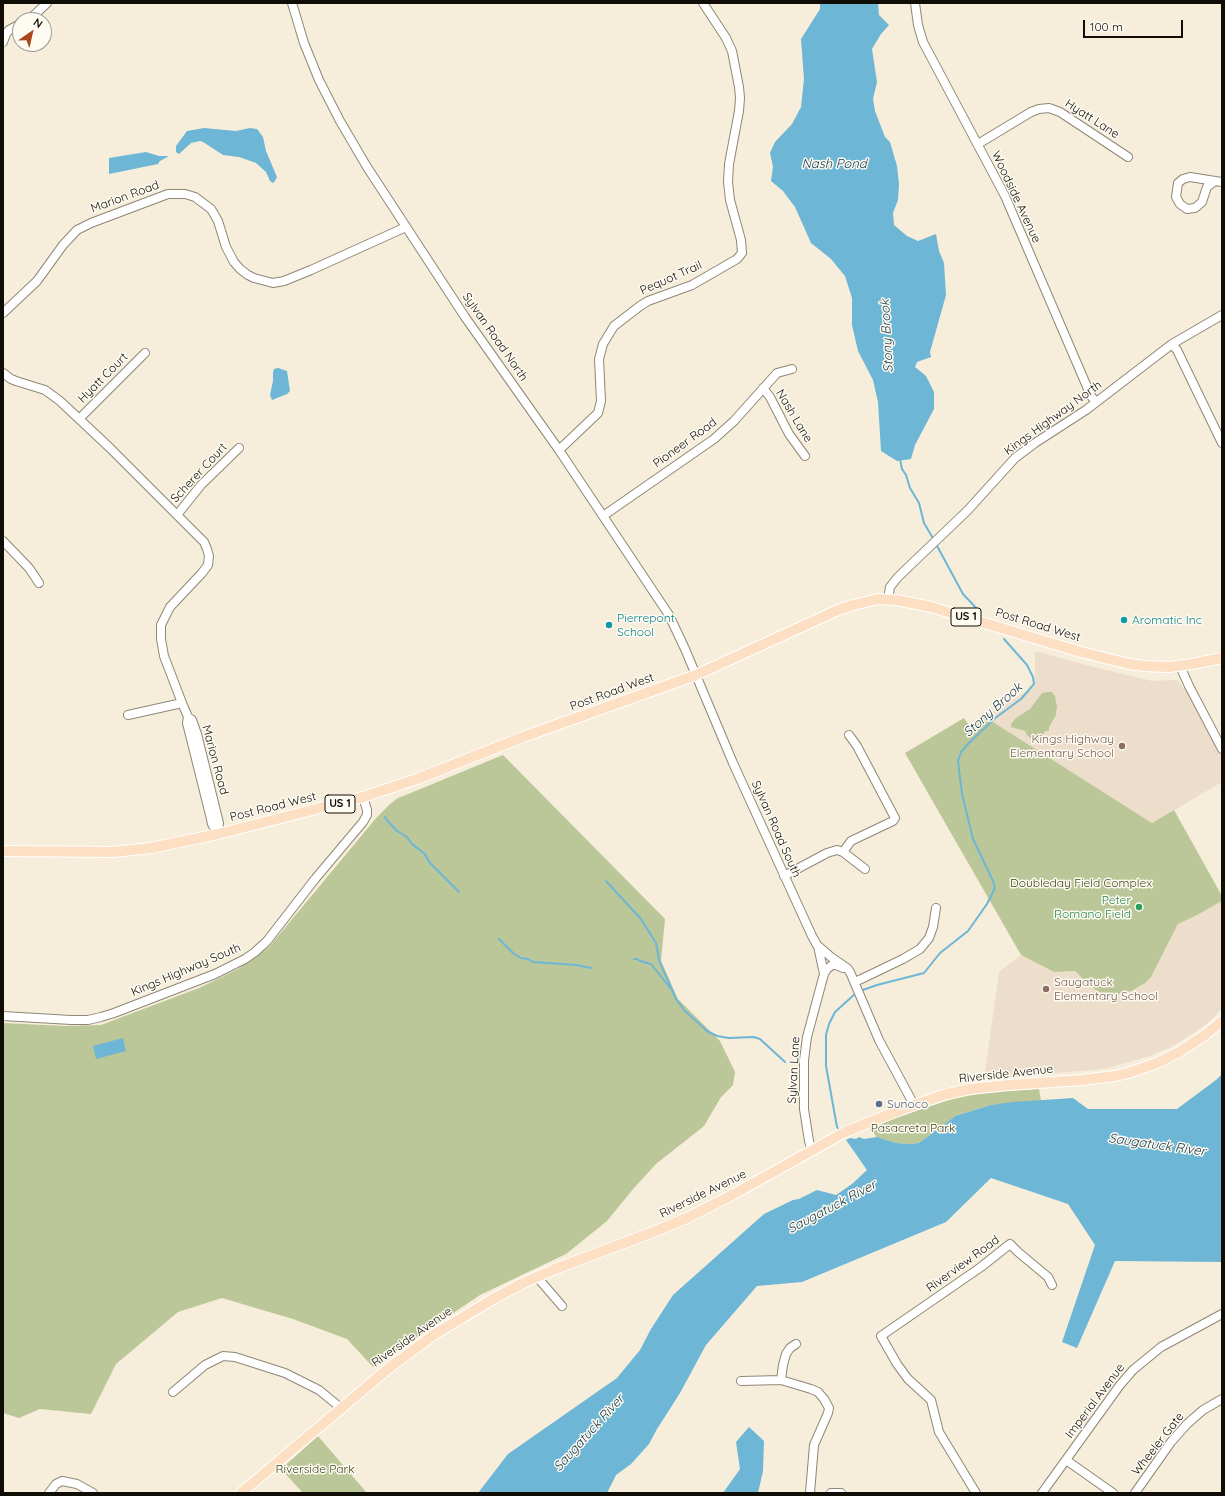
<!DOCTYPE html>
<html>
<head>
<meta charset="utf-8">
<style>
  body { margin:0 }
  #map { position:relative; width:1225px; height:1496px; overflow:hidden; background:#f6eeda; font-family:Quicksand,sans-serif }
  canvas { display:block }
  .frame { position:absolute; inset:0; border:4px solid #100d07; pointer-events:none }
  .north { position:absolute; left:12px; top:12px; width:40px; height:40px; box-sizing:border-box; background:#fefbf3; border:1px solid #9f9c95; border-radius:50%; rotate:34deg; font-size:11px; font-weight:700; line-height:16px; text-align:center; color:#100d07 }
  .north::after { content:''; display:block; margin:auto; width:14px; height:18px; background:#ac471a; clip-path:polygon(50% 0,100% 100%,50% 72%,0 100%) }
  .scale { position:absolute; left:1083px; top:20px; width:100px; height:18px; box-sizing:border-box; border:2px solid #100d07; border-top:0; padding-left:5px; font-size:12px; line-height:14px; white-space:nowrap; color:#100d07; -webkit-text-stroke:3px #fefbf3; paint-order:stroke }
</style>
</head>
<body>
<div id="map">
<canvas width="1225" height="1496"></canvas>
<div class="frame"></div>
<div class="north">N</div>
<div class="scale">100 m</div>
</div>
<script>
const c = document.querySelector('canvas').getContext('2d');
c.lineJoin = 'round';
function paint(path, color) {
  c.fillStyle = color;
  c.fill(path, 'evenodd');
}
function shape(rows) {
  const path = new Path2D();
  for (const r of rows) {
    path.moveTo(r[0], r[1]);
    for (let i = 2; i < r.length; i += 2) path.lineTo(r[i], r[i + 1]);
  }
  return path;
}
function trace(path, color, width, dash) {
  c.strokeStyle = color;
  c.lineWidth = width;
  c.lineCap = dash ? 'butt' : 'round';
  c.setLineDash(dash || []);
  c.stroke(path);
}
function label(font, color, halo, rows, align = 'center') {
  c.font = font + ' Quicksand,sans-serif';
  c.lineWidth = 3;
  c.setLineDash([]);
  c.textBaseline = 'middle';
  c.strokeStyle = halo;
  c.fillStyle = color;
  for (const [text, x, y, turn = 0] of rows) {
    c.save();
    c.translate(x, y);
    c.rotate((+turn || 0) * Math.PI / 180);
    c.textAlign = isNaN(turn) ? turn : align;
    if (halo) c.strokeText(text, 0, 0);
    c.fillText(text, 0, 0);
    c.restore();
  }
}
paint(shape([
  [1035,651,1094,667,1152,681,1177,680,1188,693,1222,757,1222,782,1152,823,985,717,1035,686],
  [1222,901,1222,1008,1210,1021,1197,1031,1171,1047,1147,1057,1104,1069,984,1079,999,972,1021,955,1054,972,1075,971,1091,987,1110,995,1151,977,1178,924,1197,915]
]), '#ecdecb');
paint(shape([
  [1047,692,1052,692,1055,696,1057,707,1056,712,1056,715,1049,727,1049,731,1045,731,1040,740,1034,741,1027,735,1025,731,1011,727,1011,724,1016,718,1030,709,1042,693],
  [985,717,1152,823,1174,810,1222,896,1222,901,1197,915,1178,924,1151,977,1145,983,1131,991,1118,994,1110,995,1100,992,1091,987,1075,971,1054,972,1021,955,905,753,964,718,970,727],
  [503,755,665,919,661,961,678,999,720,1041,735,1072,733,1085,721,1097,704,1126,656,1164,634,1188,607,1221,566,1254,480,1295,373,1367,347,1339,293,1319,222,1298,178,1312,116,1364,91,1414,40,1409,19,1418,3,1413,3,1023,65,1026,101,1025,199,988,238,969,269,947,274,941,377,817,390,804,398,798,418,790],
  [1039,1089,1041,1101,991,1105,955,1116,919,1143,908,1144,896,1143,877,1137,869,1128,904,1114,953,1099,987,1092],
  [318,1436,367,1493,303,1493,281,1469]
]), '#bbc798');
paint(shape([
  [820,3,878,3,879,15,889,25,881,34,872,49,877,82,873,99,875,111,885,137,890,142,897,166,899,184,898,200,893,213,894,225,907,236,918,241,936,234,939,251,944,263,946,295,930,352,931,357,917,362,915,367,926,376,934,392,934,409,915,445,911,459,897,461,881,451,878,402,873,380,858,351,852,325,852,298,845,276,831,259,811,243,795,207,783,191,771,181,773,167,770,153,775,142,792,124,801,107,804,79,801,39,820,9],
  [204,128,236,131,250,128,257,129,263,137,266,151,277,177,275,181,273,183,270,181,266,172,256,163,239,157,223,155,203,142,200,141,191,143,179,154,176,152,176,146,187,131],
  [146,152,159,156,169,156,160,161,158,164,109,174,109,158],
  [278,368,287,371,290,391,287,394,272,400,270,395,273,381,273,372,274,369],
  [123,1038,126,1051,96,1059,93,1046],
  [1222,1074,1222,1262,1115,1261,1077,1348,1062,1342,1095,1245,1068,1204,991,1178,946,1222,802,1282,757,1286,706,1345,680,1393,657,1429,649,1444,631,1464,616,1475,607,1493,478,1493,508,1454,617,1378,640,1350,651,1329,673,1295,764,1214,793,1200,799,1199,817,1190,836,1195,852,1184,867,1170,846,1140,850,1138,856,1139,859,1137,864,1139,877,1137,896,1143,909,1144,919,1143,955,1116,991,1105,1013,1102,1073,1098,1088,1109,1177,1109,1216,1080],
  [749,1427,764,1441,763,1471,758,1493,723,1493,740,1469,736,1442]
]), '#6db6d6');
trace(shape([
  [900,459,902,469,906,475,910,488,919,503,924,523,934,540],
  [936,544,963,594,978,610],
  [385,817,386,819,397,831,407,837,412,844,425,854,429,862,459,892],
  [606,881,641,919,656,943,659,960,676,999,685,1011,707,1031,717,1036,729,1038,754,1037,760,1039,785,1062],
  [499,939,514,954,521,958,528,959,533,962,576,965,591,968],
  [634,959,637,959,640,961,651,964,671,989],
  [860,991,877,985,924,973,940,953,968,931,987,904,995,888,993,881,973,839,962,794,958,761,961,752,968,744,994,719,1021,699,1034,684,1033,677,1027,665,1004,639],
  [840,1131,837,1127,826,1066,826,1035,829,1024,835,1012,856,993]
]), '#6db6d6', 2);
const minor = shape([
  [292,3,304,43,319,80,340,121,367,167,465,317,559,450,669,615,685,649,733,763,812,936,817,945,831,957,847,968,850,972,879,1040,914,1105],
  [915,3,918,25,923,42,1005,196,1091,396,1096,402],
  [29,20,47,3],
  [3,42,6,34,9,30,20,24],
  [978,144,1031,112,1039,109,1049,108,1060,112,1128,157],
  [1215,181,1207,187,1202,202,1195,208,1187,209,1180,204,1176,197,1178,183,1183,179,1190,177,1215,181,1222,182],
  [3,313,37,281,63,245,77,230,91,223,168,194,185,194,195,197,211,209,218,221,226,247,234,262,240,269,248,275,254,278,273,283,284,281,311,270,406,227],
  [1172,344,1177,350,1222,443],
  [3,373,11,379,16,381,45,390,60,401,110,448,204,542,207,549,209,556,208,565,202,573,170,607,161,625,161,639,164,656,182,703,188,717,192,720,197,734,217,815,219,823,218,834,212,824,210,815,187,723,188,717],
  [763,388,770,397,789,434,805,456],
  [79,419,145,353],
  [559,450,598,413,601,401,599,359,603,344,614,326,640,306,648,301,692,285,737,259,742,253,741,240,730,200,728,182,729,164,739,111,740,98,739,87,732,51,726,38,703,3],
  [177,515,201,485,239,448],
  [603,516,714,439,734,421,777,373,792,369],
  [3,541,29,568,39,583],
  [888,599,890,587,898,577,968,510,1015,458,1035,443,1086,410,1172,344,1222,315],
  [1180,666,1189,686,1222,749],
  [128,715,182,703],
  [843,852,851,841,893,821,895,818,857,746,849,735],
  [784,876,827,853,837,850,843,852,865,869],
  [824,974,827,969,832,965,836,965,843,968],
  [855,982,903,959,920,949,929,938,933,927,936,908],
  [3,1016,71,1020,88,1020,101,1017,114,1013,215,974,245,959,255,952,267,941,315,879,363,822,367,815,367,810,363,797],
  [812,1151,809,1141,804,1109,804,1060,807,1037,824,974,818,946],
  [537,1277,562,1306],
  [781,1380,783,1365,786,1354,790,1348,796,1344],
  [741,1381,781,1380,811,1389,818,1392,824,1399,829,1408,828,1413,814,1445,810,1493],
  [173,1392,205,1365,223,1356,235,1357,285,1373,319,1390,341,1408],
  [1066,1460,1113,1493],
  [49,1493,56,1484,62,1481,77,1484,93,1493],
  [831,1493,841,1493],
  [976,1493,939,1432,931,1400,908,1379,897,1364,881,1336,981,1267,1010,1244,1018,1252,1048,1277,1052,1285],
  [1042,1493,1120,1385,1133,1370,1161,1347,1222,1314],
  [1135,1493,1171,1442,1187,1424,1203,1410,1222,1399]
]);
const major = shape([
  [3,851,113,852,151,848,218,834,363,797,417,779,523,737,696,675,838,610,853,605,878,599,897,600,931,607,1081,652,1129,664,1145,666,1169,667,1192,664,1222,658],
  [241,1493,389,1368,435,1334,493,1299,523,1283,555,1269,648,1234,687,1218,734,1194,845,1132,898,1111,943,1095,970,1089,1009,1085,1082,1080,1115,1076,1128,1073,1157,1063,1179,1052,1205,1035,1222,1021]
]);
trace(minor, '#8f8776', 10);
trace(major, '#fff', 12);
trace(minor, '#fff', 8);
trace(major, '#fddfc4', 10);
for (const [x, y, r, color] of [
  [1124,620,4,"#0f9aa8"],
  [609,625,4,"#0f9aa8"],
  [1122,746,4,"#8d6e63"],
  [1139,907,4,"#2e9e5b"],
  [1046,989,4,"#8d6e63"],
  [879,1104,4,"#5c6f8a"]
]) {
  const dot = new Path2D();
  dot.arc(x, y, r, 0, 2 * Math.PI);
  c.fillStyle = color;
  c.fill(dot);
  trace(dot, '#fefbf3', 1.5);
}
for (const [x, y, w] of [
  [966,617,30],
  [340,804,30]
]) {
  const box = new Path2D();
  box.roundRect(x - w / 2, y - 9, w, 18, 3);
  c.fillStyle = '#fefbf3';
  c.fill(box);
  trace(box, '#100d07', 1);
}
label('bold 11px', '#100d07', null, [
  ["US 1",966,617],
  ["US 1",340,804]
]);
label('12px', '#100d07', '#fefbf3', [
  ["Hyatt Lane",1092,119,33],
  ["Marion Road",125,197,-20],
  ["Woodside Avenue",1016,197,65],
  ["Pequot Trail",671,278,-24],
  ["Sylvan Road North",495,337,55],
  ["Hyatt Court",103,378,-45],
  ["Nash Lane",794,416,59],
  ["Kings Highway North",1053,418,-36],
  ["Pioneer Road",685,443,-36],
  ["Scherer Court",199,473,-47],
  ["Post Road West",1038,625,17],
  ["Post Road West",612,692,-20],
  ["Marion Road",215,760,75],
  ["Post Road West",273,807,-14],
  ["Sylvan Road South",776,829,66],
  ["Kings Highway South",186,970,-23],
  ["Sylvan Lane",794,1070,-87],
  ["Riverside Avenue",1006,1074,-6],
  ["Riverside Avenue",703,1194,-26],
  ["Riverview Road",963,1264,-36],
  ["Riverside Avenue",412,1337,-35],
  ["Imperial Avenue",1095,1401,-53],
  ["Wheeler Gate",1158,1444,-52]
]);
label('12px', '#0d838f', '#fefbf3', [
  ["Pierrepont",617,618],
  ["School",617,632],
  ["Aromatic Inc",1132,620]
], 'left');
label('12px', '#785e54', '#fefbf3', [
  ["Kings Highway",1114,739],
  ["Elementary School",1114,753],
  ["Saugatuck",1054,982,"left"],
  ["Elementary School",1054,996,"left"]
], 'right');
label('12px', '#3b4516', '#fefbf3', [
  ["Doubleday Field Complex",1081,883],
  ["Pasacreta Park",913,1128],
  ["Riverside Park",315,1469]
]);
label('12px', '#27864d', '#fefbf3', [
  ["Peter",1131,900],
  ["Romano Field",1131,914]
], 'right');
label('12px', '#4e5e75', '#fefbf3', [
  ["Sunoco",887,1104]
], 'left');
label('italic 13px', '#143644', '#fefbf3', [
  ["Nash Pond",834,164],
  ["Stony Brook",887,336,-93],
  ["Stony Brook",993,710,-42],
  ["Saugatuck River",1157,1145,8],
  ["Saugatuck River",832,1207,-28],
  ["Saugatuck River",589,1433,-48]
]);
</script>
</body>
</html>
